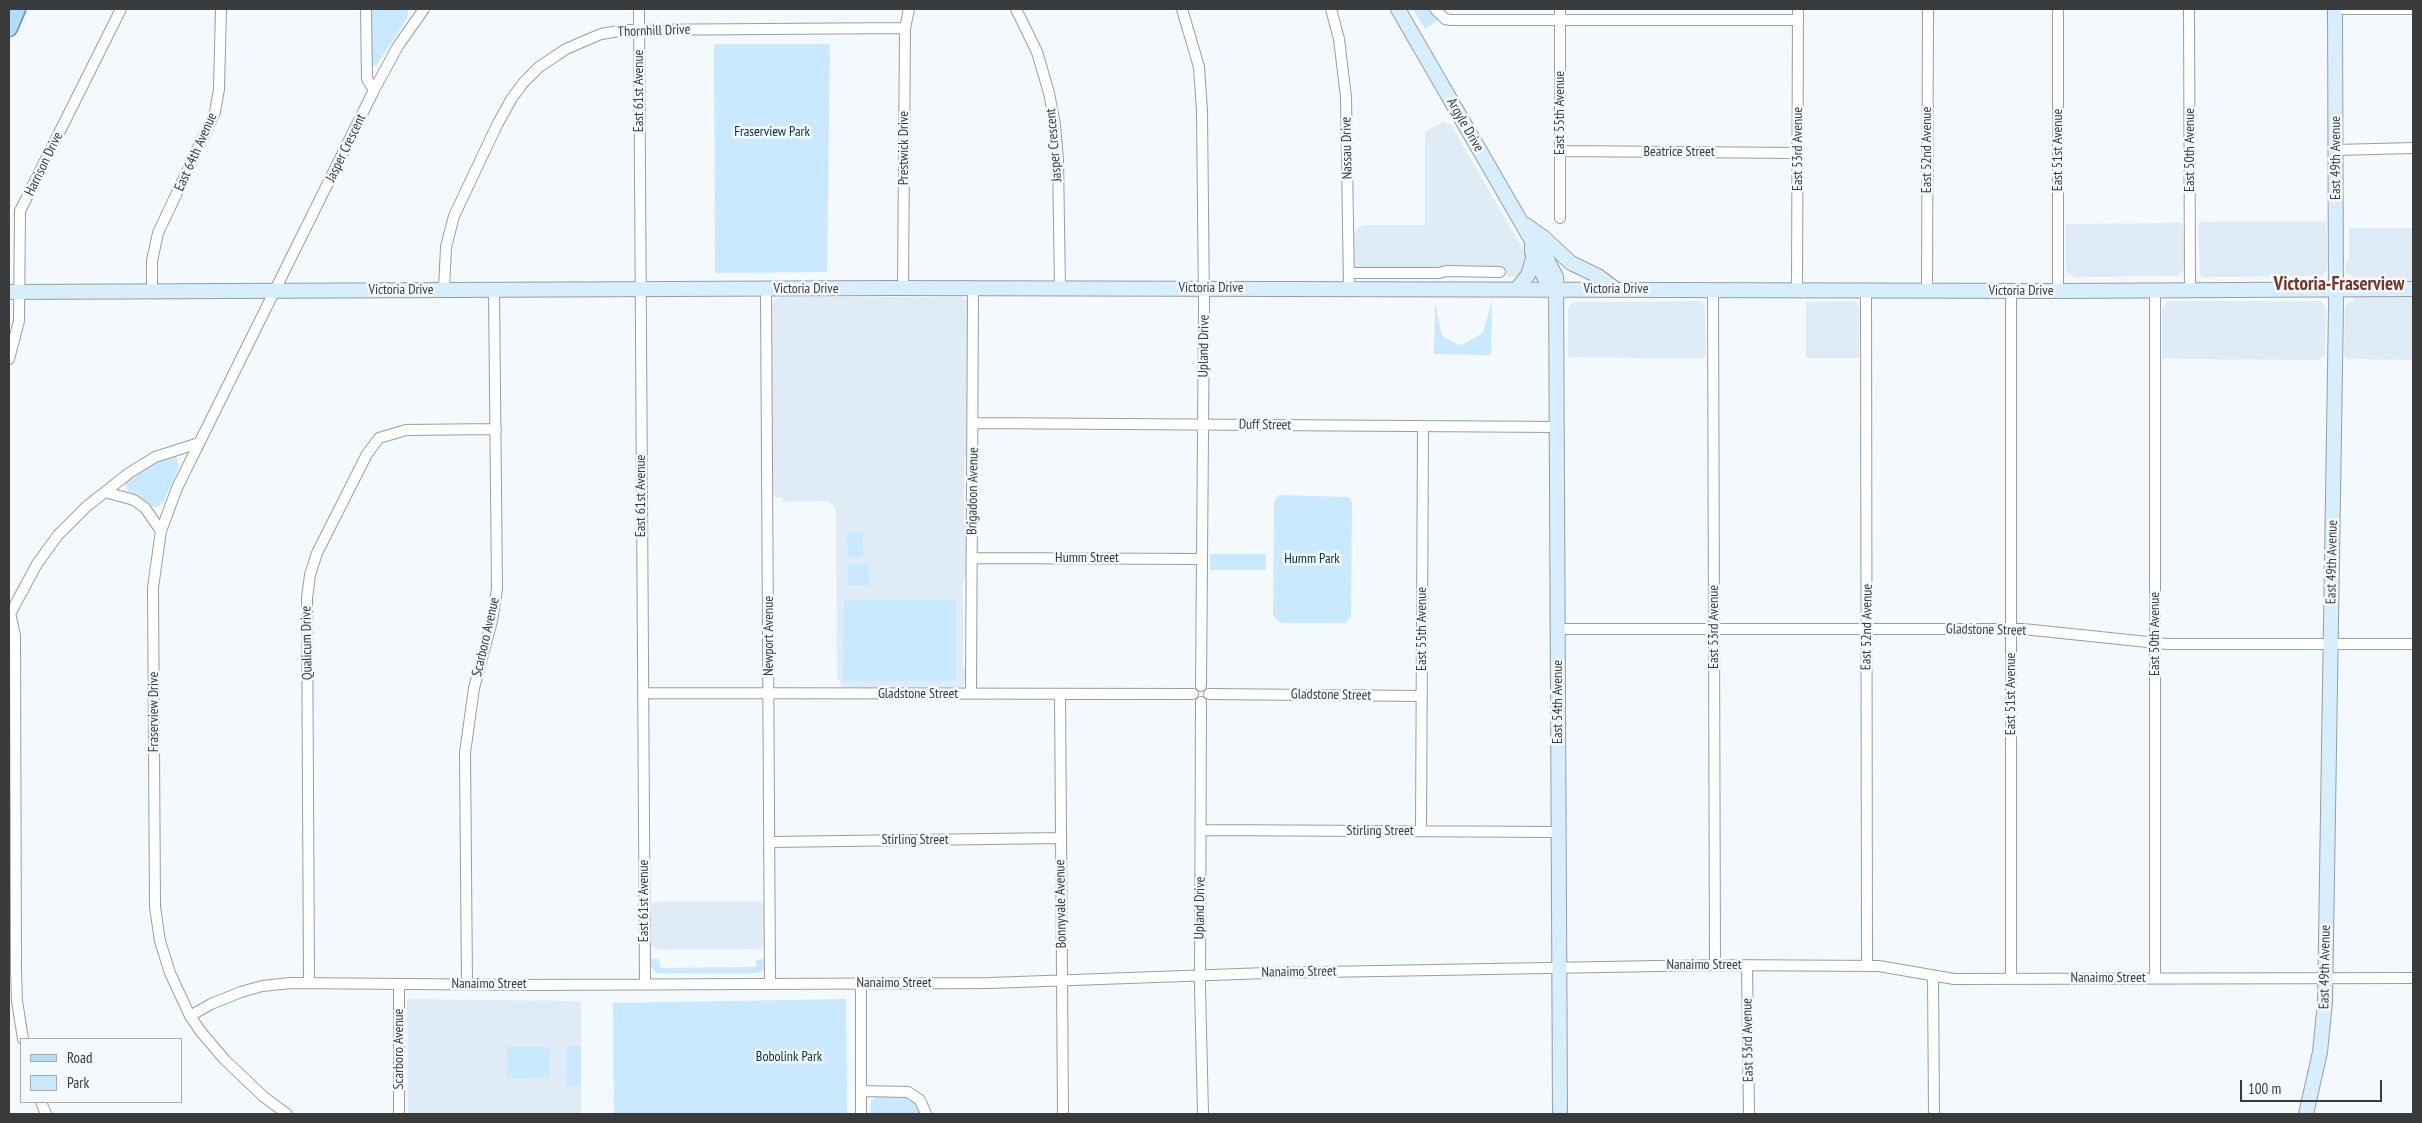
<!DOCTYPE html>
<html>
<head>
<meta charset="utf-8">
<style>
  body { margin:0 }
  #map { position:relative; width:2422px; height:1123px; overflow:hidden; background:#f3f9fd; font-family:"PT Sans Narrow",sans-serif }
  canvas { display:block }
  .frame { position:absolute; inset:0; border:10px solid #393b3d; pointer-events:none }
  .legend { position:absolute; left:20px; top:1038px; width:162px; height:65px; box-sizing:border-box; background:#f3f9fd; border:1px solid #a9adb0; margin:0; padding:6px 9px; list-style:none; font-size:15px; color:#393b3d }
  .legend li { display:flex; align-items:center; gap:10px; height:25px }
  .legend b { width:25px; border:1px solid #a9adb0 }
  .scale { position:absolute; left:2240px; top:1080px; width:142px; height:22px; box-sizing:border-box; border:2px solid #393b3d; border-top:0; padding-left:6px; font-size:15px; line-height:18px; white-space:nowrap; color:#393b3d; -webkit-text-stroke:4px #f3f9fd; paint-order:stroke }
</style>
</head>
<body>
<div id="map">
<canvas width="2422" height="1123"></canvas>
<div class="frame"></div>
<ul class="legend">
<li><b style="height:6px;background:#afddfa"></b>Road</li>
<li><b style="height:14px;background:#c8e9ff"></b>Park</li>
</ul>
<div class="scale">100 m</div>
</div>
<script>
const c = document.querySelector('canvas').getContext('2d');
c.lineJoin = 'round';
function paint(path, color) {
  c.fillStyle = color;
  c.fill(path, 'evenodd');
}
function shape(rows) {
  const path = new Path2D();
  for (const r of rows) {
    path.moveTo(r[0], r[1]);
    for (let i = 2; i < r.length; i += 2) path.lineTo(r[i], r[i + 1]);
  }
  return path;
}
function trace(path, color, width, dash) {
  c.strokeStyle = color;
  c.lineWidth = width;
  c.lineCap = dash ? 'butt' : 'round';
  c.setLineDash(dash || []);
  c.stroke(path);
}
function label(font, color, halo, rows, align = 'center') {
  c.font = font + ' "PT Sans Narrow",sans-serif';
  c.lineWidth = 5;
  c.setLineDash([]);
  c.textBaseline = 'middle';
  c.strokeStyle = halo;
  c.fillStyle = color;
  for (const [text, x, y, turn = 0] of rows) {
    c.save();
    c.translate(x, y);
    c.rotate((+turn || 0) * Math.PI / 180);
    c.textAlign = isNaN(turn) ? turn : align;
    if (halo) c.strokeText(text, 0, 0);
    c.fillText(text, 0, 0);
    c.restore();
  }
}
paint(shape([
  [1444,121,1446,124,1451,125,1526,254,1526,268,1517,278,1507,277,1504,267,1357,268,1353,265,1353,234,1362,225,1425,225,1425,132],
  [2320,221,2326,223,2327,270,2322,276,2202,277,2200,274,2198,226,2200,222],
  [2181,223,2183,226,2184,270,2178,276,2076,277,2068,274,2066,270,2065,224],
  [2413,226,2413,360,2349,359,2344,356,2345,308,2347,303,2353,301,2353,276,2347,274,2345,270,2345,263,2349,260,2349,228,2411,228],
  [780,297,962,297,968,301,968,451,964,458,964,519,967,524,967,573,963,580,963,666,966,672,966,680,962,686,958,688,845,688,841,686,840,680,837,679,836,511,834,506,827,501,783,502,782,498,775,497,773,494,772,306,774,300],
  [1699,301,1704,304,1705,307,1706,355,1703,359,1568,357,1568,308,1574,302],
  [1853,301,1858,304,1860,307,1859,358,1806,358,1806,302],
  [2168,301,2320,301,2324,304,2326,308,2325,355,2319,360,2162,359,2162,307],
  [760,901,765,906,766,939,761,949,659,950,651,946,650,905,654,902],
  [407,999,581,1001,581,1114,408,1114]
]), '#e0ecf5');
paint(shape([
  [371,9,408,9,408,12,407,18,376,66,371,63],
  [1413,9,1429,9,1438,20,1425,29],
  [714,44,830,44,827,272,715,273],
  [1492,301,1491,355,1434,354,1435,303,1442,336,1458,345,1464,344,1483,333],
  [166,456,174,456,177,458,179,467,164,501,158,507,150,506,128,491,125,484,129,479],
  [1279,495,1348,497,1352,502,1351,616,1345,623,1281,623,1273,616,1274,502],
  [847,532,863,532,863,557,848,558],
  [1210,554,1266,554,1266,570,1210,570],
  [868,564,869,585,848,585,848,564],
  [844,600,956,600,956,681,843,681],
  [651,959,659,959,660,968,756,967,756,960,764,959,765,967,763,971,757,973,657,973,650,966],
  [846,999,847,1114,614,1114,613,1003],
  [567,1046,581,1046,581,1086,566,1086],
  [507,1047,550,1047,550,1078,507,1079],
  [877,1096,907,1097,917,1104,921,1114,870,1114,871,1101]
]), '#c8e9ff');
const street = shape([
  [366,9,367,79,374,90],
  [639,9,645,984],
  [1016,9,1037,52,1049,93,1055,125,1058,160,1060,288],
  [1182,9,1199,67,1202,111,1204,305,1201,686],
  [1331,9,1339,39,1346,97,1349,289],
  [1435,9,1445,19,1451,20,1798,20],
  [1560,9,1560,218],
  [2058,9,2058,291],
  [2189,9,2190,291],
  [2335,9,2413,9],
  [2336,150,2413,148],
  [1560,151,1798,153],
  [1349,273,1439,273,1446,271,1500,272],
  [903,288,905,28,909,9],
  [444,289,446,247,454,216,497,125,512,98,524,82,539,67,566,49,601,34,625,30,905,28],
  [766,289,770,984],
  [1713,289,1715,965],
  [1797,289,1798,9],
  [1866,290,1867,965],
  [1927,290,1928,9],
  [152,291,152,261,158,233,215,112,219,89,221,9],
  [9,359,19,321,20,211,121,9],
  [973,423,1557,427],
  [105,492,134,500,145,508,161,531],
  [972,558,1202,559],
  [10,613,15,635,16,970,17,1001,23,1039],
  [9,616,37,564,58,535,86,507,129,473,155,457,199,443],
  [1558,629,2023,629,2167,644,2413,644],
  [643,693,1193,694],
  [971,693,973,288],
  [1060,694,1063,1114],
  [1209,694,1422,696],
  [1201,702,1200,986,1203,1114],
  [1201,830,1558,832],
  [1421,831,1423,426],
  [770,842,1060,838],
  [1747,965,1749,1114],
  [1933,976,1934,1114],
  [2011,978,2011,291],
  [2155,978,2155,291],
  [309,983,307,598,310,575,317,553,367,454,379,438,406,430,496,429],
  [861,983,861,1114],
  [467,984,465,753,474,688,492,621,497,589,494,289],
  [190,1016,211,1004,241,992,262,986,291,983,524,985,990,983,1267,973,1715,965,1879,966,1954,979,2413,978],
  [861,1091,908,1092,920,1100,926,1114],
  [41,1102,46,1114],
  [287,1114,264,1097,225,1060,201,1032,190,1016,170,973,160,941,155,907,153,588,157,559,161,531,177,488,374,90,398,46,424,9],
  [399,1114,399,984]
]);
const secondary = shape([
  [1398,9,1532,241,1541,248,1556,277,1560,1114],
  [1526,225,1543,237,1571,263,1598,276,1614,288],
  [1532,241,1532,252,1544,277,1555,289],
  [1517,289,1528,275,1534,255],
  [9,292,891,288,2058,291,2413,289],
  [2306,1114,2320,1052,2325,1002,2336,306,2335,9]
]);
const primary = shape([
  [9,28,17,9]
]);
trace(street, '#989ea1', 12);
trace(secondary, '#989ea1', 16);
trace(primary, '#6395b5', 19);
trace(street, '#fff', 10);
trace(secondary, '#d7eefc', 14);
trace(primary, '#afddfa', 16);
label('14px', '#393b3d', '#f3f9fd', [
  ["Thornhill Drive",654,31,-2],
  ["East 61st Avenue",639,91,-90],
  ["East 55th Avenue",1560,113,-90],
  ["Argyle Drive",1465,125,60],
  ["Jasper Crescent",1054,145,-95],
  ["Jasper Crescent",346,148,-64],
  ["Prestwick Drive",904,148,-90],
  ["Nassau Drive",1347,148,-91],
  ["East 53rd Avenue",1798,149,-90],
  ["East 52nd Avenue",1927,150,-90],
  ["East 51st Avenue",2058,150,-90],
  ["East 50th Avenue",2190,150,-90],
  ["East 64th Avenue",196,152,-66],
  ["Beatrice Street",1679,152],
  ["East 49th Avenue",2336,158,-90],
  ["Harrison Drive",44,164,-64],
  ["Victoria Drive",1211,288],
  ["Victoria Drive",806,289],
  ["Victoria Drive",1616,289],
  ["Victoria Drive",401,290],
  ["Victoria Drive",2021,291],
  ["Upland Drive",1204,346,-89],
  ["Duff Street",1265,425,1],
  ["Brigadoon Avenue",973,491,-89],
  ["East 61st Avenue",641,496,-90],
  ["Humm Street",1087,558],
  ["East 49th Avenue",2332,562,-89],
  ["East 53rd Avenue",1714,627,-90],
  ["East 52nd Avenue",1867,627,-89],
  ["East 55th Avenue",1422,629,-90],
  ["Gladstone Street",1986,630,1],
  ["East 50th Avenue",2155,634,-90],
  ["Newport Avenue",769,636,-90],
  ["Scarboro Avenue",486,637,-77],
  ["Qualicum Drive",307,643,-91],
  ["Gladstone Street",918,694],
  ["East 51st Avenue",2011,694,-90],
  ["Gladstone Street",1331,695,1],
  ["East 54th Avenue",1558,702,-90],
  ["Fraserview Drive",154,712,-90],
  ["Stirling Street",1380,831],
  ["Stirling Street",915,840],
  ["East 61st Avenue",644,901,-90],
  ["Bonnyvale Avenue",1061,904,-91],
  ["Upland Drive",1200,908,-89],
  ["Nanaimo Street",1704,965],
  ["East 49th Avenue",2325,967,-89],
  ["Nanaimo Street",1299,972,-1],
  ["Nanaimo Street",2108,978],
  ["Nanaimo Street",894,983],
  ["Nanaimo Street",489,984],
  ["East 53rd Avenue",1748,1040,-91],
  ["Scarboro Avenue",399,1049,-90]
]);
label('14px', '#002e45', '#f3f9fd', [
  ["Fraserview Park",772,132],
  ["Humm Park",1312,559],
  ["Bobolink Park",789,1057]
]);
label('bold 19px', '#793524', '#f3f9fd', [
  ["Victoria-Fraserview",2339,285]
]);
</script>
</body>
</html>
